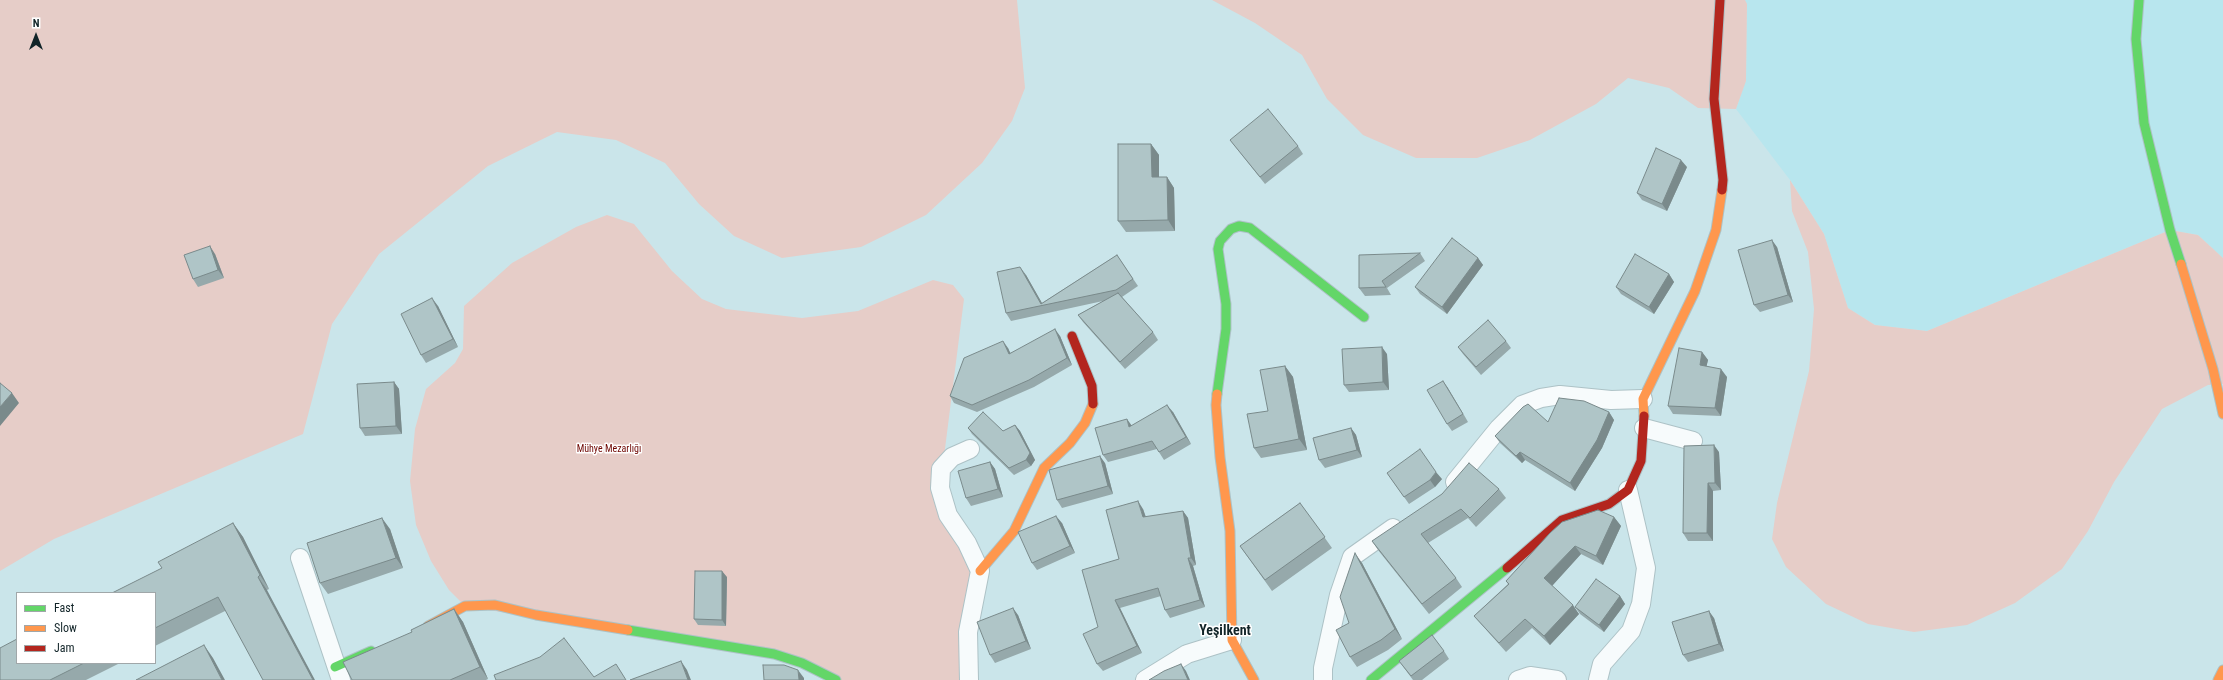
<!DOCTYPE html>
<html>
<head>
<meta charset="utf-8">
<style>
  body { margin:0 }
  #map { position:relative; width:2223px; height:680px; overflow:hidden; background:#cae5ea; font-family:"Roboto Condensed",sans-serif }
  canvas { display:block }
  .legend { position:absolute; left:16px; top:592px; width:140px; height:72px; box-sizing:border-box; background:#fff; border:1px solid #a0a7a9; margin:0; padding:5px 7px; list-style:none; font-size:12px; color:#112428 }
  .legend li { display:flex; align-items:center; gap:8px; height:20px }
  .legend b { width:20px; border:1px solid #a0a7a9 }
  .north { position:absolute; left:16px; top:16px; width:40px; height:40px; -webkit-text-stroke:3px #fff; paint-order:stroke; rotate:0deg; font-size:11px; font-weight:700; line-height:16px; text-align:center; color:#112428 }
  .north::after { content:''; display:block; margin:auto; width:14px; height:18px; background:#112428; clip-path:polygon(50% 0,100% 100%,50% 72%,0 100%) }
</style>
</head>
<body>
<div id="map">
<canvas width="2223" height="680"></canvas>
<ul class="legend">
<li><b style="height:5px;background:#63d668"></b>Fast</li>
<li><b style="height:5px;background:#ff974d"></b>Slow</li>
<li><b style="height:5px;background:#b3261e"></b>Jam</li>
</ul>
<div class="north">N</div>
</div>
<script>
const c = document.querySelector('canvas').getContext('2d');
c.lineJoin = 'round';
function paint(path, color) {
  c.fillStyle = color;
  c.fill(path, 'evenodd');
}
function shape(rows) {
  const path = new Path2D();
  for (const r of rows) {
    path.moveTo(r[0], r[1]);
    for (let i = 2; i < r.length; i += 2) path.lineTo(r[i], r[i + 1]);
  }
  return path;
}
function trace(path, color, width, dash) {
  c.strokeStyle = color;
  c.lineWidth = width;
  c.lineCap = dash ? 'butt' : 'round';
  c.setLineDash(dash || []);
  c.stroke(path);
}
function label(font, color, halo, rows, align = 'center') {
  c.font = font + ' "Roboto Condensed",sans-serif';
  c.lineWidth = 3;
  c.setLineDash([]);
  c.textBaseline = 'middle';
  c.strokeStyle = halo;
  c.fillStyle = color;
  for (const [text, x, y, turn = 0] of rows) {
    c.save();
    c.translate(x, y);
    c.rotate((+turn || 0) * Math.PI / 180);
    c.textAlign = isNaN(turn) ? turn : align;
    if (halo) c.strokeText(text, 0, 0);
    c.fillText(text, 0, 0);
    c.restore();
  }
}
paint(shape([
  [1745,0,2223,0,2223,258,2198,235,2170,230,1927,331,1875,325,1848,308,1824,234,1790,180,1736,109,1746,80,1747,4]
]), '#b8e6ee');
paint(shape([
  [0,0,1017,0,1025,88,1012,121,982,163,926,215,861,247,782,258,734,236,699,204,665,163,616,140,557,132,488,166,379,254,332,324,303,434,54,539,0,571],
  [1212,0,1745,0,1747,4,1746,81,1736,109,1698,108,1669,88,1628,78,1596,104,1530,140,1477,158,1416,158,1363,135,1327,99,1302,55,1255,23],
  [1790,180,1824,234,1848,308,1875,325,1927,331,2170,230,2198,235,2223,258,2223,384,2208,385,2162,409,2114,482,2088,531,2062,569,2015,603,1967,625,1914,632,1868,624,1826,604,1786,567,1772,539,1777,503,1809,371,1814,309,1808,252,1792,211],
  [607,215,634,224,672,271,702,299,726,309,802,318,858,311,933,280,953,285,964,299,940,488,980,571,969,680,836,680,802,663,465,606,449,590,431,561,416,525,410,481,415,429,426,389,455,363,463,349,464,306,512,263,576,227]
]), '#e6cdc8');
const street = shape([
  [1644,428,1693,441],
  [1455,482,1499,428,1522,405,1541,398,1560,395,1611,400,1643,399],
  [300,558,341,680],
  [969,680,968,632,980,571,967,543,948,515,940,488,941,469,952,457,970,449],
  [1145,680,1187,654,1232,640],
  [1323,680,1323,668,1339,595,1352,557,1393,528],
  [1518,680,1530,676,1557,680],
  [1598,680,1602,664,1631,631,1641,604,1646,568,1628,490]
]);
const fast = shape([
  [2139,0,2136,39,2144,123,2170,230,2181,264],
  [1217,394,1226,329,1226,304,1218,249,1220,241,1231,229,1239,226,1250,228,1364,317],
  [628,630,774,654,802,663,836,680],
  [335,667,371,651],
  [1371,680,1507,568]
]);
const slow = shape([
  [2181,264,2213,369,2223,414],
  [1217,394,1216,405,1220,457,1230,531,1232,640,1254,680],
  [1644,416,1643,399,1695,291,1716,230,1722,190],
  [980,571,1014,531,1044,468,1070,443,1085,423,1093,404],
  [428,626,465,606,495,605,536,615,628,630],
  [2218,680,2223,670]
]);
const jam = shape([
  [1720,0,1714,99,1723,180,1722,190],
  [1072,336,1092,386,1093,404],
  [1507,568,1562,520,1609,504,1628,490,1641,461,1644,416]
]);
trace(street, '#adc2c6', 20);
trace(fast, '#adc2c6', 11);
trace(slow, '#adc2c6', 11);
trace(jam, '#adc2c6', 11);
trace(street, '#f7fbfc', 18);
trace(fast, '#63d668', 9);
trace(slow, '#ff974d', 9);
trace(jam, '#b3261e', 9);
paint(shape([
  [1230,140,1298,146,1303,154,1265,184],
  [1151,144,1159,155,1159,177,1167,177,1174,188,1175,231,1126,232,1118,221],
  [1687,167,1667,211,1642,200,1637,193],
  [1777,247,1793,302,1760,312,1754,305],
  [1420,253,1425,261,1387,288,1391,295,1365,296,1359,288],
  [215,254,224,278,198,287,193,279],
  [1117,255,1138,286,1122,297,1153,332,1158,340,1125,369,1083,322,1078,315,1103,301,1011,321,1006,313,1026,275,1042,303],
  [1478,258,1483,265,1447,314,1420,294,1415,287],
  [1669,274,1674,282,1654,314,1621,294,1616,287],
  [438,306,458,347,426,363,421,355],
  [1060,336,1072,365,1034,387,977,412,954,403,950,396,1008,348,1010,353],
  [1506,341,1511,348,1481,375,1463,354,1458,347],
  [1702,352,1708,360,1706,367,1727,377,1721,416,1673,414,1668,406],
  [1387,354,1389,390,1349,392,1344,385],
  [1285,366,1293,377,1307,450,1261,458,1254,448],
  [1443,381,1468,422,1452,431,1447,424],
  [394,382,399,389,402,434,365,436,360,428],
  [1173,412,1191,444,1164,460,1157,449,1108,462,1103,455,1132,426],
  [1609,412,1614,420,1602,448,1575,491,1525,460,1522,463,1500,443,1495,436,1548,422],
  [1015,425,1020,431,1035,460,1031,466,1014,475,972,434,968,428,1003,431],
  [1351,428,1356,435,1362,457,1325,468,1319,460],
  [1719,452,1721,490,1713,491,1713,541,1688,541,1683,533],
  [990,462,995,469,1003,497,971,506,966,498],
  [1105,463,1113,494,1062,508,1057,500],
  [1387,473,1442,479,1435,487,1409,504],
  [1499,489,1506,498,1476,527,1468,518,1428,543,1456,578,1462,587,1429,614,1378,550,1372,541],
  [1300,503,1332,548,1272,591,1240,546],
  [1143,509,1146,517,1183,511,1188,518,1196,565,1193,566,1205,607,1170,618,1165,610,1161,596,1120,608,1142,653,1103,671,1097,664,1098,627],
  [1614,517,1621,526,1603,565,1581,554,1552,586,1579,614,1550,645,1532,628,1506,652,1481,624,1474,616,1508,584,1506,581],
  [233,523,243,537,269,589,155,646,155,593,162,568],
  [1062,523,1075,553,1037,570,1032,563],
  [390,529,403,568,328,594,320,583],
  [1362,563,1402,639,1388,650,1357,667,1350,657,1349,623],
  [727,577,726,626,698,625,694,619],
  [1620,596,1625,604,1604,632,1580,614,1575,607],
  [454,609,463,622,488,679,486,680,352,680,412,632],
  [1018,615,1031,649,995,663,990,655],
  [1714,618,1724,651,1688,662,1683,655],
  [1444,651,1449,659,1422,680,1413,680,1399,661],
  [17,663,120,663,86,680,0,680]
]), '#96a9ab');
paint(shape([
  [1151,144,1159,155,1159,188,1152,177],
  [1681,160,1687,167,1667,211,1662,204],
  [1167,177,1174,188,1175,231,1168,220],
  [1772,240,1777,247,1793,302,1788,295],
  [210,246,215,254,224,278,218,270],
  [1478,258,1483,265,1447,314,1442,307],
  [1020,267,1026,275,1043,305,1042,305],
  [1669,274,1674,282,1654,314,1649,307],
  [432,298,438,306,458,347,453,339],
  [1055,329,1060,336,1072,365,1067,358],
  [1003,341,1008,348,1014,361,1009,354],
  [1382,347,1387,354,1389,390,1383,382],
  [1702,352,1708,360,1705,373,1700,365],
  [1285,366,1293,377,1307,450,1299,439],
  [1721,369,1727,377,1721,416,1715,408],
  [1443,381,1448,388,1468,422,1463,414],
  [394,382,399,389,402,434,396,426],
  [12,393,19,403,0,426,0,407],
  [1167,405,1173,412,1191,444,1186,437],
  [1609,412,1614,420,1602,448,1575,491,1570,483],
  [1127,419,1132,426,1129,427],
  [1015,425,1020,431,1035,460,1031,466,1026,460],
  [1351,428,1356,435,1362,457,1357,450],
  [1714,445,1719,452,1721,490,1715,483],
  [1520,452,1525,460,1522,463,1516,456],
  [1100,456,1105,463,1113,494,1108,486],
  [990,462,995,469,1003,497,998,489],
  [1436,472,1442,479,1435,487,1430,480],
  [1708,483,1713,491,1713,541,1707,533],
  [1138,501,1143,509,1148,524,1143,517],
  [1183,511,1188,518,1196,565,1191,558],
  [1056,516,1062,523,1075,553,1070,546],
  [1614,517,1621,526,1603,565,1596,556],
  [382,518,390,529,403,568,396,558],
  [233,523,243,537,269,589,260,575],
  [1575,546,1581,554,1551,587,1544,578],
  [1355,553,1362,563,1402,639,1395,629],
  [1188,558,1193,566,1205,607,1200,600],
  [722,571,727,577,726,626,722,620],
  [258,577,267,590,315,680,313,680],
  [1620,596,1625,604,1604,632,1599,625],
  [1115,600,1120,608,1142,653,1137,646],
  [1573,605,1579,614,1550,645,1544,636],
  [1013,608,1018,615,1031,649,1026,641],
  [454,609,463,622,488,679,480,667],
  [1709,611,1714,618,1724,651,1719,644],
  [204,645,213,658,225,680,222,680],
  [681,661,687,670,691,680,688,680],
  [1181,664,1186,671,1190,680,1188,680],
  [798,670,804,678,804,680,799,680]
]), '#7a8a8b');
const building = shape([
  [1268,109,1298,146,1260,177,1230,140,1268,109],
  [1118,144,1151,144,1152,177,1167,177,1168,220,1118,221,1118,144],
  [1656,148,1681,160,1662,204,1637,193,1656,148],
  [1452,238,1478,258,1442,307,1415,287,1452,238],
  [1772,240,1788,295,1754,305,1738,250,1772,240],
  [210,246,218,270,193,279,184,255,210,246],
  [1420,253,1382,281,1386,287,1359,288,1359,255,1420,253],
  [1635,254,1669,274,1649,307,1616,287,1635,254],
  [1117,255,1133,279,1116,290,1006,313,997,272,1020,267,1041,304,1117,255],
  [1118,293,1153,332,1120,362,1078,315,1118,293],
  [432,298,453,339,421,355,401,314,432,298],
  [1488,320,1506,341,1476,367,1458,347,1488,320],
  [1055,329,1067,358,1029,380,972,405,950,396,964,358,1003,341,1009,354,1055,329],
  [1382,347,1383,382,1344,385,1342,349,1382,347],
  [1679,348,1702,352,1700,365,1721,369,1715,408,1668,406,1679,348],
  [1285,366,1299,439,1254,448,1247,414,1268,411,1260,370,1285,366],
  [1443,381,1463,414,1447,424,1427,390,1443,381],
  [394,382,396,426,360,428,357,384,394,382],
  [0,383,12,393,0,407,0,383],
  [1559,398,1584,401,1609,412,1597,440,1570,483,1520,452,1516,456,1495,436,1523,407,1528,404,1548,422,1559,398],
  [1167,405,1186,437,1159,452,1152,441,1103,455,1095,428,1127,419,1129,427,1167,405],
  [983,412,1003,431,1015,425,1030,453,1026,460,1009,468,968,428,983,412],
  [1351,428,1357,450,1319,460,1313,438,1351,428],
  [1714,445,1715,483,1708,483,1707,533,1683,533,1684,446,1714,445],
  [1420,449,1436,472,1430,480,1404,497,1387,473,1420,449],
  [1100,456,1108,486,1057,500,1049,470,1100,456],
  [990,462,998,489,966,498,958,471,990,462],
  [1469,463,1499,489,1470,518,1461,509,1421,534,1456,578,1422,604,1372,541,1442,494,1469,463],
  [1138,501,1143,517,1183,511,1191,558,1188,558,1200,600,1165,610,1158,588,1115,600,1137,646,1097,664,1083,634,1098,627,1082,570,1119,559,1106,510,1138,501],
  [1300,503,1325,537,1265,580,1240,546,1300,503],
  [1598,510,1614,517,1596,556,1575,546,1544,578,1573,605,1544,636,1525,619,1499,643,1474,616,1509,584,1506,581,1550,533,1562,522,1598,510],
  [1056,516,1070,546,1032,563,1018,532,1056,516],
  [382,518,396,558,320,583,307,543,382,518],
  [233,523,260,575,258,577,313,680,263,680,218,597,155,628,155,593,112,593,162,568,158,562,233,523],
  [1355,553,1395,629,1381,640,1350,657,1336,630,1349,623,1340,597,1355,553],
  [695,571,722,571,722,620,694,619,695,571],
  [1596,579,1620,596,1599,625,1575,607,1596,579],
  [1013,608,1026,641,990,655,977,622,1013,608],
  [454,609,480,667,450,680,352,680,343,662,412,632,411,630,454,609],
  [1709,611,1719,644,1683,655,1672,622,1709,611],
  [1432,635,1444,651,1411,676,1399,661,1432,635],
  [564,638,594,677,616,664,626,680,496,680,494,675,540,657,564,638],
  [17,639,17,663,84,663,50,680,0,680,0,648,17,639],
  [204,645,222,680,136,680,204,645],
  [681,661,688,680,630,680,681,661],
  [1181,664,1188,680,1149,680,1164,671,1181,664],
  [763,665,784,665,798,670,799,680,764,680,763,665]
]);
paint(building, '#afc5c7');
trace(building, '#7a8a8b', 1);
label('10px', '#6e0500', '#fff', [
  ["Mühye Mezarlığı",609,449]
]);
label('bold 14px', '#112428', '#fff', [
  ["Yeşilkent",1225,631]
]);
</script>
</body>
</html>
